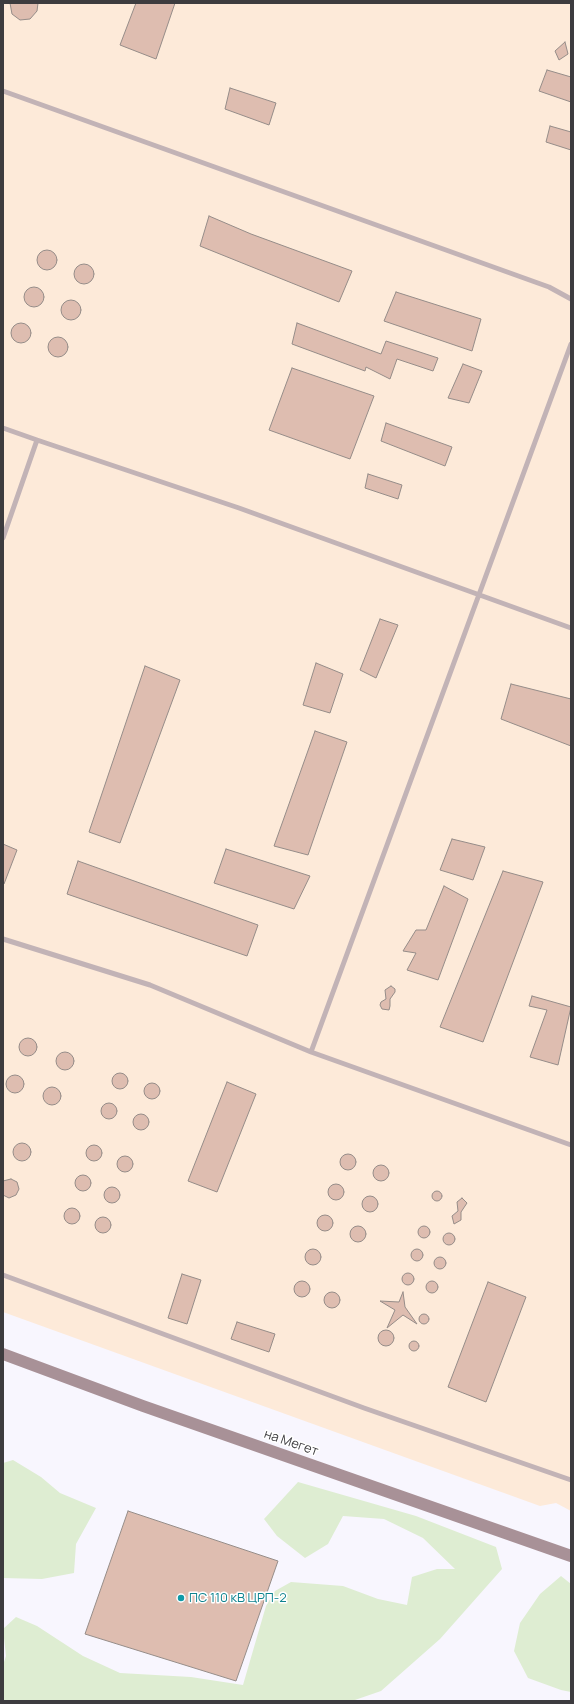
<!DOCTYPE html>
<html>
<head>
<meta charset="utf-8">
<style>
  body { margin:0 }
  #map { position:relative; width:574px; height:1704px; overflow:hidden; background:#f8f6fe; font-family:Manrope,sans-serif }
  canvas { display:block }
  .frame { position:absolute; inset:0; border:4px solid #3d3c3f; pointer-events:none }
</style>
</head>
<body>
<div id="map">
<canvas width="574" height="1704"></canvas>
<div class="frame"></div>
</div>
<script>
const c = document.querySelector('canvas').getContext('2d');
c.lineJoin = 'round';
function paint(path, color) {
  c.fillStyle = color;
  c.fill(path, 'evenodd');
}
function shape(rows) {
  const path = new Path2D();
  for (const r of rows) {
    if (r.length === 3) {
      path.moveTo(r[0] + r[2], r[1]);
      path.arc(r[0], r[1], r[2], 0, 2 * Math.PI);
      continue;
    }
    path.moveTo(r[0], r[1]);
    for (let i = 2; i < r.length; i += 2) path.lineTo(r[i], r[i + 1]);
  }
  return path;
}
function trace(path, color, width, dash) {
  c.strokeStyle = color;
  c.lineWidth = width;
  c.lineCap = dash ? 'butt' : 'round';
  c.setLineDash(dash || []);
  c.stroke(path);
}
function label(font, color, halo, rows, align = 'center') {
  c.font = font + ' Manrope,sans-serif';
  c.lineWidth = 3;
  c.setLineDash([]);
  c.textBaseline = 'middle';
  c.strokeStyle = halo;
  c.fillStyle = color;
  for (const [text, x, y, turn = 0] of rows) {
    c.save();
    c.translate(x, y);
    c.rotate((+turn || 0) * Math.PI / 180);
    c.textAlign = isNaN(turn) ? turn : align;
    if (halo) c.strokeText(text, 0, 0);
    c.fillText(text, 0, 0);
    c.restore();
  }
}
paint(shape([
  [3,3,571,3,571,1511,556,1503,540,1506,3,1312]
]), '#fdead9');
paint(shape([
  [13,1460,41,1477,60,1493,96,1508,76,1544,74,1573,42,1579,3,1578,3,1463],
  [298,1482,416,1516,496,1547,502,1569,440,1639,381,1691,352,1701,3,1701,3,1665,6,1656,3,1629,16,1617,37,1626,83,1656,120,1673,191,1677,243,1685,266,1606,275,1591,291,1582,343,1586,378,1599,407,1605,412,1577,437,1569,455,1569,423,1538,384,1519,343,1516,328,1544,305,1558,277,1536,264,1519],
  [561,1576,571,1584,571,1692,561,1690,528,1678,514,1651,520,1623,540,1594]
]), '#deedd2');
const building = shape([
  [10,3,38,3,37,11,30,19,20,20,12,14,10,3],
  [136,3,175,3,156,59,120,45,136,3],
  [565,42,568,54,559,60,555,51,565,42],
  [547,70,571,77,571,102,539,91,547,70],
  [230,88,276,103,269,125,225,109,230,88],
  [550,126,571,132,571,150,546,142,550,126],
  [209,216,251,234,352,271,339,302,200,246,209,216],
  [47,260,10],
  [84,274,10],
  [34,297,10],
  [396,292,481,319,472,351,384,321,396,292],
  [71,310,10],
  [297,323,381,354,386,341,438,358,433,371,397,359,390,379,366,367,365,371,292,344,297,323],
  [21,333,10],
  [58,347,10],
  [463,364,482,371,469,403,448,398,463,364],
  [292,368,374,396,350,459,269,430,292,368],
  [386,423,452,447,445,466,381,441,386,423],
  [368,474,402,485,398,499,365,488,368,474],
  [380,619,398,625,376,678,360,670,380,619],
  [316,663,343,674,330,713,303,705,316,663],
  [145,666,180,680,120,843,89,832,145,666],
  [511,684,571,699,571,746,501,719,511,684],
  [315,731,347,742,308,855,274,846,315,731],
  [452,839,485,847,473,880,440,870,452,839],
  [3,844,17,850,4,884,3,884,3,844],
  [226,849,310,876,294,909,214,883,226,849],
  [78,861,258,925,247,956,67,894,78,861],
  [503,871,543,882,483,1042,440,1027,503,871],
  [444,886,468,899,438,980,407,970,416,953,403,951,416,930,426,930,444,886],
  [391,986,395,989,395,992,390,999,390,1006,389,1010,382,1009,380,1005,381,1002,386,999,385,990,391,986],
  [532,996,571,1007,558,1065,530,1057,547,1010,529,1006,532,996],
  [28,1047,9],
  [65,1061,9],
  [120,1081,8],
  [15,1084,9],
  [227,1082,256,1094,217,1192,188,1181,227,1082],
  [152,1091,8],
  [52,1096,9],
  [109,1111,8],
  [141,1122,8],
  [22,1152,9],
  [94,1153,8],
  [348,1162,8],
  [125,1164,8],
  [381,1173,8],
  [83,1183,8],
  [11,1179,17,1182,19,1189,16,1195,9,1198,3,1195,3,1181,11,1179],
  [336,1192,8],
  [112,1195,8],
  [437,1196,5],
  [370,1204,8],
  [462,1198,467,1203,461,1212,461,1220,454,1224,452,1216,458,1211,457,1202,462,1198],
  [72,1216,8],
  [325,1223,8],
  [103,1225,8],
  [424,1232,6],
  [358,1234,8],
  [449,1239,6],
  [417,1255,6],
  [313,1257,8],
  [440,1263,6],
  [408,1279,6],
  [182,1274,201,1280,187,1324,168,1318,182,1274],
  [432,1287,6],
  [302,1289,8],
  [488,1282,526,1297,486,1402,448,1387,488,1282],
  [332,1300,8],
  [403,1292,405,1307,417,1324,403,1315,387,1328,395,1310,380,1301,399,1302,403,1292],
  [424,1319,5],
  [237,1322,275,1334,269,1352,231,1339,237,1322],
  [386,1338,8],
  [414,1346,5],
  [128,1511,278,1561,236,1681,85,1634,128,1511]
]);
paint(building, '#debdb0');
trace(building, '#968d89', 1);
trace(shape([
  [3,91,549,287,571,299],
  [3,428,37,440],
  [3,538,37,440,239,508,571,628],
  [3,939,150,985,311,1052,571,1145],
  [311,1052,571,344],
  [3,1275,364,1408,571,1480]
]), '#c2b3b6', 5);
trace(shape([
  [3,1354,143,1406,571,1556]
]), '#a89197', 12);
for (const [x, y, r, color] of [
  [181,1598,4,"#0f9aa8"]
]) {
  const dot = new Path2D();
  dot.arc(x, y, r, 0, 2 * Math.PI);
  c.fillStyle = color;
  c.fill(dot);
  trace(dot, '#fff', 1.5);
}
label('13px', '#3d3c3f', '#fff', [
  ["на Мегет",291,1443,19]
]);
label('13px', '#0d838f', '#fff', [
  ["ПС 110 кВ ЦРП-2",189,1598]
], 'left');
</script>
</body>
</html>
